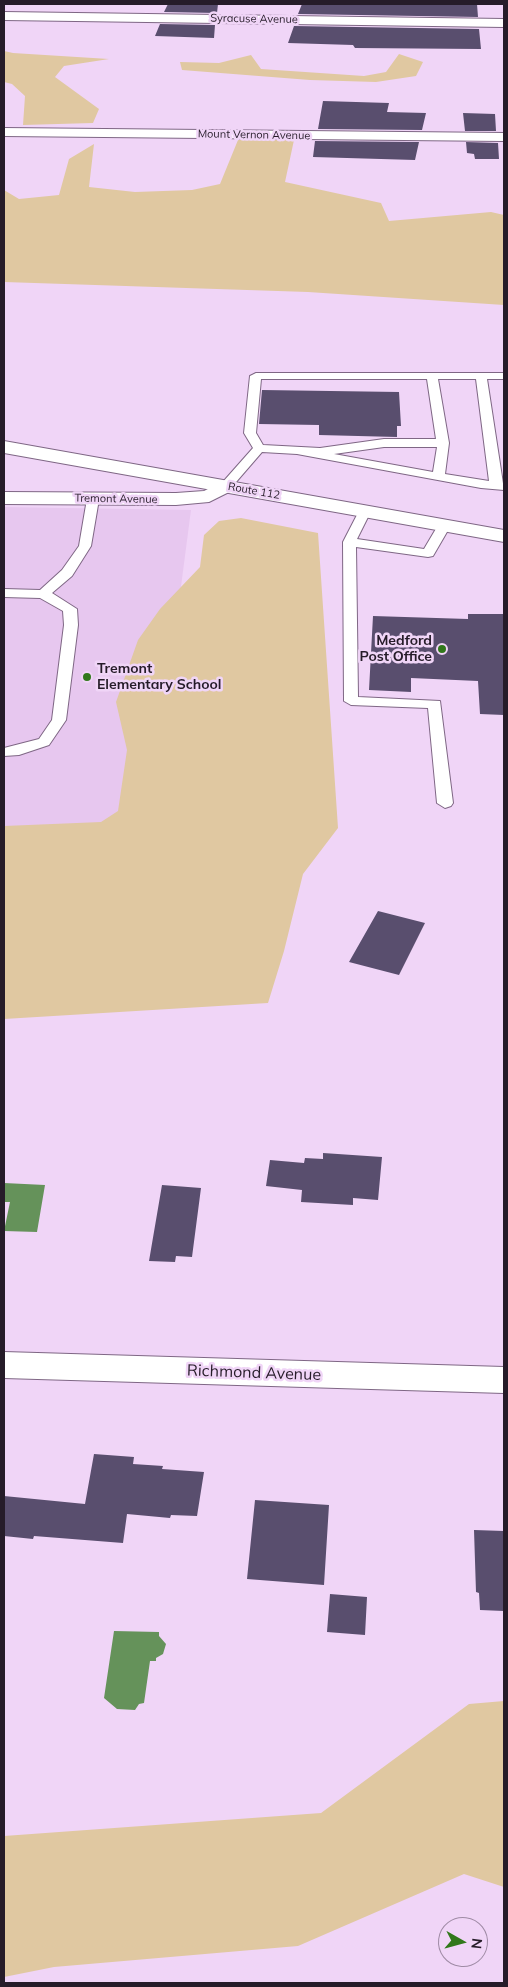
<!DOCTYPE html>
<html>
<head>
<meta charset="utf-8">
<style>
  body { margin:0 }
  #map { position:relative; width:508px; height:1987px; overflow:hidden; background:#f0d5f7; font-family:Mulish,sans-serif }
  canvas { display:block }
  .frame { position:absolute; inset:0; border:5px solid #261c29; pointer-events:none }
  .north { position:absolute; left:438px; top:1917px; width:50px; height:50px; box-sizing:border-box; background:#f0d5f7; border:1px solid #9f8ba5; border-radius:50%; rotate:97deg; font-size:14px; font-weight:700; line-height:20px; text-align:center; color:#261c29 }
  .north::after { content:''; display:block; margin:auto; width:18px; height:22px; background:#31781b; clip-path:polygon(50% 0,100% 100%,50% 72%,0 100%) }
</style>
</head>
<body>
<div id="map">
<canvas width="508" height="1987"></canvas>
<div class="frame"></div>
<div class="north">N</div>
</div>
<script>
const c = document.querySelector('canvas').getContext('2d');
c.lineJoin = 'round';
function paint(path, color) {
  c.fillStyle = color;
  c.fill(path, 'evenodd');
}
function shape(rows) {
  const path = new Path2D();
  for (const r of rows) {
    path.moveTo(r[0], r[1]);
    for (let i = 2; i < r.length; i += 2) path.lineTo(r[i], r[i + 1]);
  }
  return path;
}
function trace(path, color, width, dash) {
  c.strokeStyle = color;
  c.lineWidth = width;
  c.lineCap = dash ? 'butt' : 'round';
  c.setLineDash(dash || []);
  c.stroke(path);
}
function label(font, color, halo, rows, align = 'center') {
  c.font = font + ' Mulish,sans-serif';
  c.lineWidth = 5;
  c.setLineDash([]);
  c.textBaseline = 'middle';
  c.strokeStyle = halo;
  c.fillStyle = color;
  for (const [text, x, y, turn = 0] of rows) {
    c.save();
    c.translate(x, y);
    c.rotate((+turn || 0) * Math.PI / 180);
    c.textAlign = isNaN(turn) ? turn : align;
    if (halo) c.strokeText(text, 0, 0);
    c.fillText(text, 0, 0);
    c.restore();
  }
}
paint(shape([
  [4,507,191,510,147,847,4,844]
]), '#e7c7ef');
paint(shape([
  [4,51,13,53,109,59,64,66,55,77,99,109,93,123,23,125,25,96,12,84,4,82],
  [399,54,423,62,416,76,376,82,310,80,182,70,180,62,219,63,251,55,261,69,364,76,386,72],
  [238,140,294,140,285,182,381,203,389,221,491,212,504,215,504,305,308,292,4,282,4,190,19,199,59,195,69,159,94,144,89,187,135,192,192,190,220,184],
  [241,518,318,533,338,828,303,874,284,951,268,1003,4,1019,4,826,101,822,118,811,127,750,116,702,138,640,160,609,200,567,204,535,219,521],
  [504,1701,504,1887,464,1874,298,1946,54,1967,4,1977,4,1836,321,1813,469,1704]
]), '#e0c8a1');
paint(shape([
  [4,1183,45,1185,37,1232,4,1231,10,1202,4,1202],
  [114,1631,159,1632,159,1636,166,1644,163,1654,156,1658,156,1661,150,1661,144,1703,139,1704,135,1710,117,1709,104,1698]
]), '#65925a');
paint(shape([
  [168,4,218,4,217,13,164,12],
  [302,4,477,4,478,17,298,14],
  [160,24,215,25,214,38,155,36],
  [294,26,479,29,481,49,355,48,353,45,288,43],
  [323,101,389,103,387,112,426,113,422,130,318,129],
  [463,113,495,114,496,131,465,131],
  [315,141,419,142,415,160,313,157],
  [466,142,498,143,499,159,475,159,474,154,467,153],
  [262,390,399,392,401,426,397,426,397,437,319,435,319,425,259,424],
  [468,614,504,614,504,715,480,714,478,681,411,678,411,692,369,690,373,616,468,619],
  [378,911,425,923,399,975,349,962],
  [323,1153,382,1157,378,1200,353,1198,353,1205,301,1202,302,1190,266,1186,270,1160,304,1163,305,1158,323,1159],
  [162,1185,201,1188,192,1257,176,1256,175,1262,149,1261],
  [94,1454,134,1457,133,1464,163,1466,162,1469,204,1472,197,1516,171,1515,170,1518,127,1514,123,1543,34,1536,33,1539,4,1536,4,1496,85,1504],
  [255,1500,329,1505,324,1585,247,1579],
  [474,1530,504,1531,504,1611,480,1610,479,1593,476,1592],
  [330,1594,367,1597,365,1635,327,1632]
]), '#594e6e');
const lane = shape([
  [256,373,504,373,504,379,487,379,504,490,481,488,297,454,262,452,230,489,222,489,220,486,222,483,253,448,244,433,250,376,256,373],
  [261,379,427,379,436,439,384,439,320,448,263,445,256,433,261,379],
  [438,379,476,379,489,481,445,474,449,443,438,379],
  [384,447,437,447,433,472,334,454,384,447],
  [93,495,99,499,91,546,72,576,52,593,77,609,78,625,66,720,49,745,19,755,4,756,4,748,39,739,52,720,64,625,63,611,40,598,4,597,4,589,40,590,62,570,79,546,87,499,93,495],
  [365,507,371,511,357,539,424,549,440,522,445,521,451,525,433,556,428,557,356,547,358,697,440,701,453,803,451,806,445,808,437,803,428,708,351,705,344,701,343,542,359,511,365,507]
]);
const street = shape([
  [4,12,504,19,504,27,4,20,4,12],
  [4,128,504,133,504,141,4,136,4,128],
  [226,480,233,482,236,486,233,490,209,502,176,505,4,504,4,492,176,493,204,491,226,480],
  [4,1352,504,1367,504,1393,4,1378,4,1352]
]);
const primary = shape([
  [4,441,504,530,504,542,4,453,4,441]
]);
trace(lane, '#7f6785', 2);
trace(street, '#7f6785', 2);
trace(primary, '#7f6785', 2);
paint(lane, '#fff');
paint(street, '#fff');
paint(primary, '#fff');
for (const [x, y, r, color] of [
  [442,649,5,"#31781b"],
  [87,677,5,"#31781b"]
]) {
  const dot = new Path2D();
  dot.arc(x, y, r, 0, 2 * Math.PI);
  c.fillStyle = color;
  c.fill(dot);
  trace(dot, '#f0d5f7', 2);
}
label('11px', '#261c29', '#f0d5f7', [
  ["Syracuse Avenue",254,19,1],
  ["Mount Vernon Avenue",254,135,1],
  ["Route 112",254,491,10],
  ["Tremont Avenue",116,499,1]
]);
label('bold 14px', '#261c29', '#f0d5f7', [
  ["Medford",432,641],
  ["Post Office",432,657],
  ["Tremont",97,669,"left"],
  ["Elementary School",97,685,"left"]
], 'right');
label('16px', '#261c29', '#f0d5f7', [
  ["Richmond Avenue",254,1373,2]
]);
</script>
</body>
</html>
